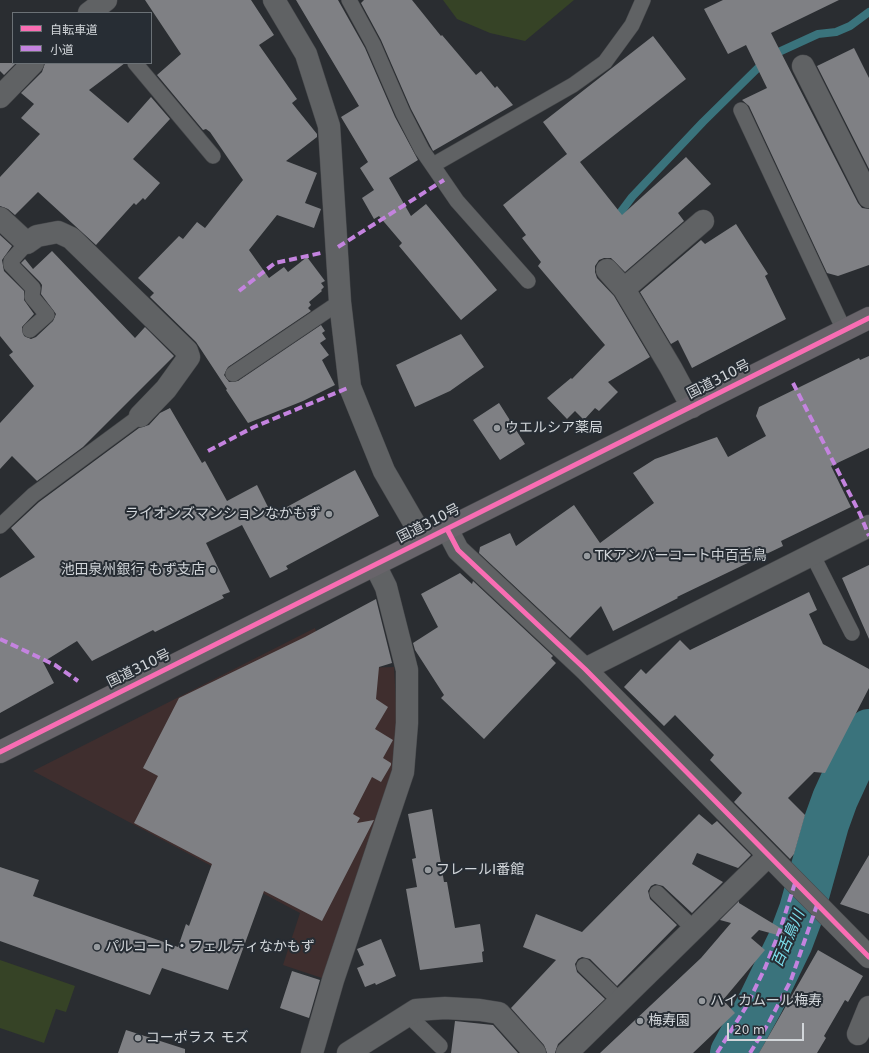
<!DOCTYPE html>
<html>
<head>
<meta charset="utf-8">
<style>
  body { margin:0 }
  #map { position:relative; width:869px; height:1053px; overflow:hidden; background:#2a2d31; font-family:"DejaVu Sans","Noto Sans JP",sans-serif }
  canvas { display:block }
  .legend { position:absolute; left:12px; top:12px; width:140px; height:52px; box-sizing:border-box; background:#272d34; border:1px solid #6b7176; margin:0; padding:5px 7px; list-style:none; font-size:12px; color:#d2d6da }
  .legend li { display:flex; align-items:center; gap:8px; height:20px }
  .legend b { width:20px; border:1px solid #6b7176 }
  .scale { position:absolute; left:727px; top:1023px; width:77px; height:18px; box-sizing:border-box; border:2px solid #d2d6da; border-top:0; padding-left:5px; font-size:12px; line-height:14px; white-space:nowrap; color:#d2d6da; -webkit-text-stroke:3px #272d34; paint-order:stroke }
</style>
</head>
<body>
<div id="map">
<canvas width="869" height="1053"></canvas>
<ul class="legend">
<li><b style="height:5px;background:#f96db3"></b>自転車道</li>
<li><b style="height:5px;background:#c483df"></b>小道</li>
</ul>
<div class="scale">20 m</div>
</div>
<script>
const c = document.querySelector('canvas').getContext('2d');
c.lineJoin = 'round';
function paint(path, color) {
  c.fillStyle = color;
  c.fill(path, 'evenodd');
}
function shape(rows) {
  const path = new Path2D();
  for (const r of rows) {
    path.moveTo(r[0], r[1]);
    for (let i = 2; i < r.length; i += 2) path.lineTo(r[i], r[i + 1]);
  }
  return path;
}
function trace(path, color, width, dash) {
  c.strokeStyle = color;
  c.lineWidth = width;
  c.lineCap = dash ? 'butt' : 'round';
  c.setLineDash(dash || []);
  c.stroke(path);
}
function label(font, color, halo, rows, align = 'center') {
  c.font = font + ' "DejaVu Sans","Noto Sans JP",sans-serif';
  c.lineWidth = 4;
  c.setLineDash([]);
  c.textBaseline = 'middle';
  c.strokeStyle = halo;
  c.fillStyle = color;
  for (const [text, x, y, turn = 0] of rows) {
    c.save();
    c.translate(x, y);
    c.rotate((+turn || 0) * Math.PI / 180);
    c.textAlign = isNaN(turn) ? turn : align;
    if (halo) c.strokeText(text, 0, 0);
    c.fillText(text, 0, 0);
    c.restore();
  }
}
paint(shape([
  [315,628,327,669,394,667,398,737,395,768,328,980,283,965,300,913,33,771]
]), '#3f2e2e');
paint(shape([
  [443,0,574,0,525,41,490,33,457,19],
  [0,960,75,986,66,1012,56,1009,44,1043,0,1028]
]), '#364326');
trace(shape([
  [614,221,632,197,703,122,770,56,818,34,836,32,850,26,869,12]
]), '#3a737c', 8);
trace(shape([
  [733,1053,761,1002,790,942,802,910,826,824,835,799,851,764,869,732]
]), '#3a737c', 46);
paint(shape([
  [145,0,251,0,274,35,259,45,297,99,292,103,317,134,317,137,286,161,317,173,305,203,321,209,314,228,277,215,249,250,269,278,284,267,288,272,307,257,325,281,321,283,324,287,321,290,322,291,309,302,311,305,308,308,311,311,228,367,224,375,229,382,238,381,321,325,325,331,322,333,326,339,320,343,329,355,322,360,335,385,303,401,248,423,226,390,227,389,196,342,150,297,154,293,138,278,179,236,183,239,197,222,205,228,243,180,210,132,206,129,203,130,157,75,181,54],
  [296,0,338,0,365,48,395,117,418,160,389,178,411,216,426,204,497,290,461,320,399,246,402,243,379,216,374,219,362,198,374,190,360,168,368,162,341,117,359,106],
  [364,0,412,0,441,36,442,35,476,75,481,71,495,88,497,86,513,105,433,151,411,109,381,40,361,3],
  [723,0,839,0,771,33,858,203,862,208,869,209,869,265,838,276,827,273,749,106,742,100,767,88,746,45,728,54,704,9],
  [653,36,686,79,580,162,622,215,686,157,711,184,678,213,684,221,625,272,611,258,604,258,599,260,595,266,595,272,597,278,614,296,650,357,608,382,618,392,599,411,595,408,584,420,575,411,567,419,547,398,571,378,572,379,605,345,538,266,541,262,522,238,526,235,503,205,567,154,543,122],
  [854,48,869,78,869,169,817,66],
  [0,63,16,63,4,75,0,71],
  [45,63,125,63,89,90,128,123,151,97,170,119,133,159,160,183,145,200,143,198,136,205,134,203,96,245,38,192,15,215,8,209,0,206,0,177,40,134,21,118,34,104,21,93,42,72],
  [736,224,768,274,765,276,786,319,692,368,678,340,671,344,640,292,701,240,705,244],
  [0,235,12,246,2,260,4,271,24,291,24,300,34,314,22,327,24,336,31,339,36,337,53,321,56,314,41,294,42,285,40,282,21,263,25,259,33,269,52,251,135,338,145,327,174,356,83,447,37,481,12,456,0,469,0,423,34,386,9,355,13,352,0,336],
  [461,334,484,367,450,391,415,407,396,365],
  [869,356,869,448,831,466,851,507,781,541,783,546,677,597,678,598,613,631,601,606,570,638,479,553,480,547,510,533,516,546,574,505,600,543,654,503,633,473,655,459,717,437,728,457,766,436,756,416,759,407,859,358,860,360],
  [499,403,525,444,500,460,473,420],
  [170,408,202,463,205,461,227,501,257,485,272,515,355,470,379,516,286,566,288,569,270,578,242,525,206,543,230,592,222,595,224,598,155,632,153,630,92,661,77,641,43,662,54,683,0,713,0,578,35,557,11,528,39,502,139,428,149,425,160,413],
  [869,565,869,639,842,578],
  [460,573,472,584,473,581,553,656,551,658,556,663,484,739,441,698,444,695,415,650,413,643,438,627,421,594],
  [809,592,817,610,809,614,823,644,869,669,869,688,825,773,814,772,788,798,805,815,794,854,790,859,734,802,742,793,710,760,714,755,675,715,664,726,624,687,641,669,646,674,680,640,690,650],
  [376,599,392,663,379,667,376,699,388,707,375,729,393,740,383,758,391,763,391,765,381,782,372,777,353,814,360,818,357,823,374,820,322,921,264,891,228,990,162,968,150,995,0,941,0,867,39,880,33,896,178,947,186,924,189,926,212,864,134,823,158,776,143,768,179,698,305,637],
  [432,809,444,882,447,882,455,928,480,924,484,951,482,952,483,962,420,970,406,889,417,887,412,859,416,858,408,814],
  [699,814,712,825,717,821,751,855,738,868,697,853,692,864,723,882,692,913,663,886,655,884,651,886,648,891,650,899,677,925,617,986,590,959,582,957,578,959,575,964,577,972,605,999,558,1044,555,1053,547,1053,544,1045,511,1008,556,960,523,947,536,914,582,932],
  [869,855,869,914,840,904],
  [739,901,739,903,787,932,785,937,759,930,751,938,765,950,723,1000,735,1013,693,1053,600,1053,701,958,731,923,720,920],
  [381,939,396,976,376,985,375,983,365,987,357,968,364,965,357,949],
  [818,950,863,976,848,1002,845,1000,824,1036,826,1038,817,1053,759,1053],
  [292,971,320,980,309,1018,280,1008],
  [455,1021,493,1025,518,1053,451,1053],
  [126,1030,185,1049,185,1053,118,1053]
]), '#7f8084');
const service = shape([
  [349,0,373,44,403,113,422,150,457,201,528,281],
  [135,63,213,156],
  [741,110,844,330],
  [433,165,573,85,605,62,632,25,643,0],
  [27,243,11,261,11,265,33,288,32,297,47,315,30,330],
  [233,374,340,302],
  [0,526,33,495,140,416],
  [812,554,852,633],
  [657,893,694,929],
  [584,966,620,1001],
  [407,1014,440,1046]
]);
const minor = shape([
  [274,0,306,54,329,126,340,302,350,387,384,471,424,540],
  [803,66,869,197],
  [0,218,27,243,37,236,58,232,71,238,187,351,189,357,166,389,140,416],
  [607,270,624,289,671,368,692,407],
  [624,289,703,221],
  [447,529,458,550,585,669,869,957],
  [585,669,869,526],
  [858,1034,869,1007],
  [312,1053,333,980,403,772,407,723,407,670,386,587,375,565],
  [348,1053,416,1010,445,1008,480,1010,499,1013,535,1053],
  [567,1053,768,856]
]);
const tertiary = shape([
  [89,13,106,0],
  [0,97,33,63]
]);
const trunk = shape([
  [0,752,869,318]
]);
trace(service, '#46484b', 16);
trace(minor, '#46484b', 23);
trace(tertiary, '#46484b', 23);
trace(trunk, '#46484b', 23);
trace(service, '#606264', 15);
trace(minor, '#606264', 22);
trace(tertiary, '#606264', 22);
trace(trunk, '#68646a', 22);
trace(shape([
  [338,247,444,180],
  [239,291,275,263,321,253],
  [793,383,860,514,869,536],
  [208,451,254,427,350,387],
  [0,639,55,665,78,681],
  [717,1053,746,1007,765,968,780,930,795,883],
  [750,1053,768,1024,791,980,817,905]
]), '#c483df', 4, [8, 4]);
trace(shape([
  [447,529,458,550,585,669,869,957],
  [0,752,869,318]
]), '#f96db3', 5);
for (const [x, y, r, color] of [
  [497,428,4,"#979b9f"],
  [329,514,4,"#979b9f"],
  [587,556,4,"#979b9f"],
  [213,570,4,"#979b9f"],
  [428,870,4,"#979b9f"],
  [97,947,4,"#979b9f"],
  [702,1001,4,"#979b9f"],
  [640,1021,4,"#979b9f"],
  [138,1038,4,"#979b9f"]
]) {
  const dot = new Path2D();
  dot.arc(x, y, r, 0, 2 * Math.PI);
  c.fillStyle = color;
  c.fill(dot);
  trace(dot, '#272d34', 1.5);
}
label('14px', '#d2d6da', '#272d34', [
  ["国道310号",719,380,-27],
  ["国道310号",429,524,-27],
  ["国道310号",139,669,-26]
]);
label('14px', '#d2d6da', '#272d34', [
  ["ウエルシア薬局",505,428],
  ["ライオンズマンションなかもず",321,514,"right"],
  ["TKアンバーコート中百舌鳥",595,556],
  ["池田泉州銀行 もず支店",205,570,"right"],
  ["フレールⅠ番館",436,870],
  ["パルコート・フェルティなかもず",105,947],
  ["ハイカムール梅寿",710,1001],
  ["梅寿園",648,1021],
  ["コーポラス モズ",146,1038]
], 'left');
label('italic 15px', '#7ce0ee', '#272d34', [
  ["百舌鳥川",789,939,-67]
]);
</script>
</body>
</html>
